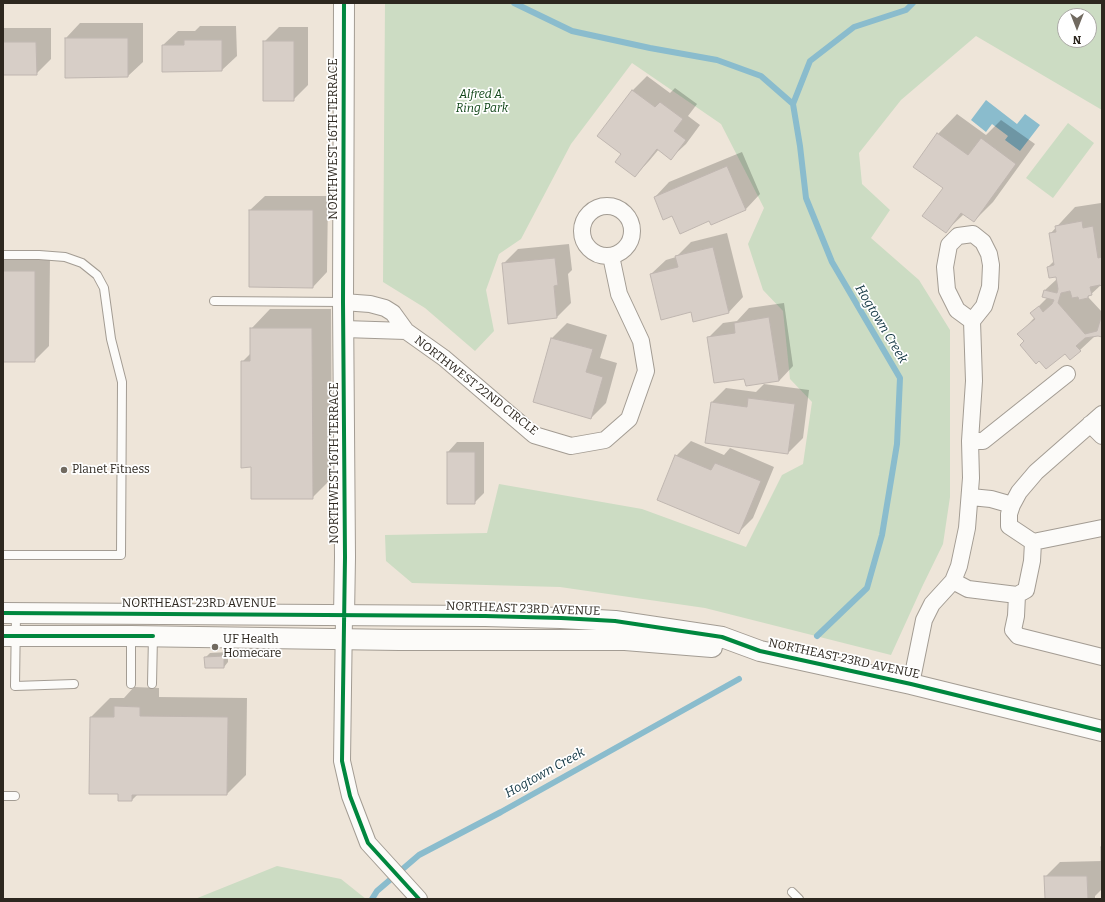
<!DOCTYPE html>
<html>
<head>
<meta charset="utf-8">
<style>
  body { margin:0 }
  #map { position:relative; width:1105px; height:902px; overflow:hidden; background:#eee5d9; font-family:Bitter,serif }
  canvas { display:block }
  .frame { position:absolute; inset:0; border:4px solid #2d271f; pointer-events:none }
  .north { position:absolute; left:1057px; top:8px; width:40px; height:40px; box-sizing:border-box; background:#fff; border:1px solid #aba9a5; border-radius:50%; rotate:180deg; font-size:11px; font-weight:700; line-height:16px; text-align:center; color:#2d271f }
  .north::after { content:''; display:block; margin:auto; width:14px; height:18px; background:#716a60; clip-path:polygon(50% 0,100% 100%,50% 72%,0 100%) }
</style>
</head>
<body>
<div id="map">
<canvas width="1105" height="902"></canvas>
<div class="frame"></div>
<div class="north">N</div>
</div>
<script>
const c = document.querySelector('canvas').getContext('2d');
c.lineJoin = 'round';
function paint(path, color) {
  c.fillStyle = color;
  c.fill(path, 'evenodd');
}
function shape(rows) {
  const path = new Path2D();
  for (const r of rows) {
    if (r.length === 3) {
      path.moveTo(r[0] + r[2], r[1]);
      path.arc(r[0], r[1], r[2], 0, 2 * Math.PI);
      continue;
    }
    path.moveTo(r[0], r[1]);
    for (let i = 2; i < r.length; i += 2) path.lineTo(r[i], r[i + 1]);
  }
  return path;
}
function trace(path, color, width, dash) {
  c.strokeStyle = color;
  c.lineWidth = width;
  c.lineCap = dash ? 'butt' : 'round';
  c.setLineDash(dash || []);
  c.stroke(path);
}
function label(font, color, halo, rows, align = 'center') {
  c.font = font + ' Bitter,serif';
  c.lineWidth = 3.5;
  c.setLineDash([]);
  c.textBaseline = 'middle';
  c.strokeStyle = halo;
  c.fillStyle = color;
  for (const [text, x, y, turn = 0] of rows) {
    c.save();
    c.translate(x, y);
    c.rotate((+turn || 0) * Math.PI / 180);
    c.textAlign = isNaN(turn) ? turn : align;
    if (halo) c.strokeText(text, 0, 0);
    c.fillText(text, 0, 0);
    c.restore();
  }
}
paint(shape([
  [385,3,1102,3,1102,110,976,36,901,100,859,153,862,184,890,210,871,238,919,280,950,330,950,497,943,544,922,587,891,655,705,608,560,587,412,583,386,561,385,535,487,533,499,484,642,509,746,547,782,475,803,464,812,402,790,379,783,311,763,290,748,244,764,208,721,124,632,63,571,144,521,239,499,254,486,290,494,331,475,351,425,308,383,282],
  [1065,16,1089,16,1089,40,1065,40],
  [1068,123,1094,143,1053,198,1026,178],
  [277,866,341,879,366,899,195,899]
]), '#ccdcc3');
paint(shape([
  [986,100,1017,124,1025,114,1040,125,1020,151,1005,140,1008,136,992,124,986,132,971,120]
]), '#8abccd');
paint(shape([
  [80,23,143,23,143,62,128,76,66,77,66,38],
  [200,26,236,26,237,56,222,70,163,45,178,31,195,31],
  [279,27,308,27,308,85,293,100,264,42],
  [3,28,51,28,51,59,36,74,3,74],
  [647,76,670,93,675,88,697,104,688,116,700,125,686,144,671,158,659,149,649,161,635,176,622,154,598,136,633,90],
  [957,114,986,135,1001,120,1035,144,993,202,974,221,964,214,946,231,944,187,914,166,938,134],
  [742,152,760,194,746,209,711,224,710,220,672,215,655,197,669,182],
  [265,196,328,196,327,272,313,287,250,210],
  [1101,203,1102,286,1101,285,1088,297,1102,312,1102,336,1095,336,1080,350,1065,352,1040,360,1019,334,1035,317,1032,313,1048,297,1043,296,1045,290,1057,279,1057,276,1048,267,1054,261,1050,234,1075,207],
  [727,233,743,297,729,312,691,311,651,274,666,260,676,257,691,242],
  [569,244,572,270,568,274,571,303,557,317,503,264,518,249],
  [3,257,50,257,49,346,34,361,3,361],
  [784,303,793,366,779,381,745,377,708,338,723,323,737,321,749,308],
  [270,309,331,309,332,478,312,498,252,466,242,362,251,353,251,329],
  [567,323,607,335,600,358,617,363,606,403,591,418,534,402,552,338],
  [764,384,809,390,803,438,788,453,712,402,726,388,756,392],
  [691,441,724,455,730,448,774,467,753,518,738,533,676,456],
  [457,442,484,442,484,493,474,503,448,452],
  [228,652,228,662,224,667,206,657,210,653],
  [134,687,159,688,159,697,247,698,246,775,227,794,138,794,132,800,119,793,91,717,110,698,124,698],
  [1102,861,1102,889,1095,896,1095,899,1046,899,1045,877,1060,862]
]), '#0003');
trace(shape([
  [514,3,572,31,650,48,717,60,761,76,793,104],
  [793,104,800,146,806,198,832,262,900,378,897,444,882,535,867,588,817,636],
  [793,104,810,61,854,27,906,10,913,3],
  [372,899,377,891,419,855,501,812,739,679]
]), '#8abccd', 6);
const building = shape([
  [65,38,128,38,128,77,65,78,65,38],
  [184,40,222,40,222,71,162,72,162,45,184,45,184,40],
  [263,41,294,41,294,101,263,101,263,41],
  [3,42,36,42,37,75,3,75,3,42],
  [632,90,655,107,660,102,683,119,674,131,686,140,671,160,657,149,635,177,615,162,621,154,597,136,632,90],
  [937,133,968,155,981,138,1016,164,974,222,961,213,946,233,922,216,943,188,913,167,937,133],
  [727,166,746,210,711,225,709,221,680,234,672,216,663,220,654,197,727,166],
  [249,210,313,210,313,288,249,287,249,210],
  [1082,221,1083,228,1093,226,1098,258,1102,257,1102,287,1100,285,1090,287,1092,295,1088,296,1088,298,1079,300,1078,297,1072,298,1070,291,1061,293,1058,303,1085,334,1097,331,1102,314,1102,337,1098,336,1085,338,1076,346,1081,351,1070,360,1065,354,1046,369,1039,361,1036,364,1020,345,1024,341,1017,334,1035,319,1030,313,1039,306,1043,312,1052,304,1054,300,1042,297,1044,290,1057,293,1058,289,1056,277,1049,278,1047,267,1054,265,1049,233,1056,232,1055,226,1082,221],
  [713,247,729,313,693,322,691,312,661,320,650,274,678,267,675,256,713,247],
  [555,258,558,285,554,286,557,318,508,324,502,263,555,258],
  [3,271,35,271,35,362,3,362,3,271],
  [769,317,779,381,746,386,744,379,714,383,707,337,735,333,734,323,769,317],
  [250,328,312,328,313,499,251,499,251,467,241,468,241,361,250,361,250,328],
  [551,338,593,349,586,372,603,377,591,419,533,402,551,338],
  [748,398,795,404,788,454,705,443,711,402,747,407,748,398],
  [447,452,475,452,475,504,447,504,447,452],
  [675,455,711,470,715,463,761,481,739,534,657,500,675,455],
  [224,656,224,668,205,668,204,657,224,656],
  [114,706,140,707,140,716,228,717,227,795,132,795,132,801,118,801,118,794,89,794,90,717,114,717,114,706],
  [1101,847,1102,847,1102,883,1101,883,1101,847],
  [1044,876,1087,876,1088,899,1045,899,1044,876]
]);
paint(building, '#d7cec7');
trace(building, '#bfb6b0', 1);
const service = shape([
  [3,255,39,255,65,257,82,263,97,275,104,288,111,339,122,382,121,555,3,555],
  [214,301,342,302],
  [16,613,15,686,74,684],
  [131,636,131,684],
  [152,684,153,636],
  [3,796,15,796],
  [792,892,799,899]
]);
const minor = shape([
  [607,231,25],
  [343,302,370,304,385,308,393,313,406,331,444,358,534,435,571,446,605,440,629,419,646,371,641,341,619,294,611,256],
  [344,329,406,331],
  [1102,414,1036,472,1019,492,1012,505,1009,514,1009,526,1033,542,1102,528],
  [1090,424,1102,436],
  [970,441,974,381,972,321,957,310,947,290,945,267,949,245,958,236,973,234,983,242,989,254,991,265,990,287,984,306,972,321],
  [971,497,991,499,1012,505],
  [953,581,959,566,967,528,971,478,970,441,983,441,1067,374],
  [1017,595,1026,590,1032,561,1033,542],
  [344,616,342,761,350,796,368,843,419,899],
  [911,684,924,620,932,604,953,581,968,589,1017,595,1016,616,1013,630,1018,636,1102,657]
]);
const tertiary = shape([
  [344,3,343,302,345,557,344,616],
  [3,613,485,616,561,618,615,621,722,637,760,651,911,684,1102,731],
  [3,636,131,636,399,640,625,640,712,647]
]);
trace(service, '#a39c93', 10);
trace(minor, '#a39c93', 18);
trace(tertiary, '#a39c93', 22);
trace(service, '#fcfbf9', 8);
trace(minor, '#fcfbf9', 16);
trace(tertiary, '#fcfbf9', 20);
trace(shape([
  [344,3,343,302,345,557,342,761,350,796,368,843,419,899],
  [3,613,485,616,561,618,615,621,722,637,760,651,911,684,1102,731],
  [3,636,153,636]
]), '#00873e', 4);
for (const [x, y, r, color] of [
  [64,470,4,"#716a60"],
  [215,647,4,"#716a60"]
]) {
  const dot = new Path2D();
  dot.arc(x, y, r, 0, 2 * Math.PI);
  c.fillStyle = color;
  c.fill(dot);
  trace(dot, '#fff', 1.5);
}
label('italic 12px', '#104618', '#fff', [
  ["Alfred A.",482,95],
  ["Ring Park",482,109]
]);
label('12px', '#2d271f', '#fff', [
  ["NORTHWEST 16TH TERRACE",334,139,-90],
  ["NORTHWEST 22ND CIRCLE",476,386,38],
  ["NORTHWEST 16TH TERRACE",335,463,-90],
  ["NORTHEAST 23RD AVENUE",199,604],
  ["NORTHEAST 23RD AVENUE",523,609,2],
  ["NORTHEAST 23RD AVENUE",844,659,12]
]);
label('12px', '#2d271f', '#fff', [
  ["Planet Fitness",72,470],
  ["UF Health",223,640],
  ["Homecare",223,654]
], 'left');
label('italic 13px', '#103441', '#fff', [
  ["Hogtown Creek",881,324,59],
  ["Hogtown Creek",545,773,-29]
]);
</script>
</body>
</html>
